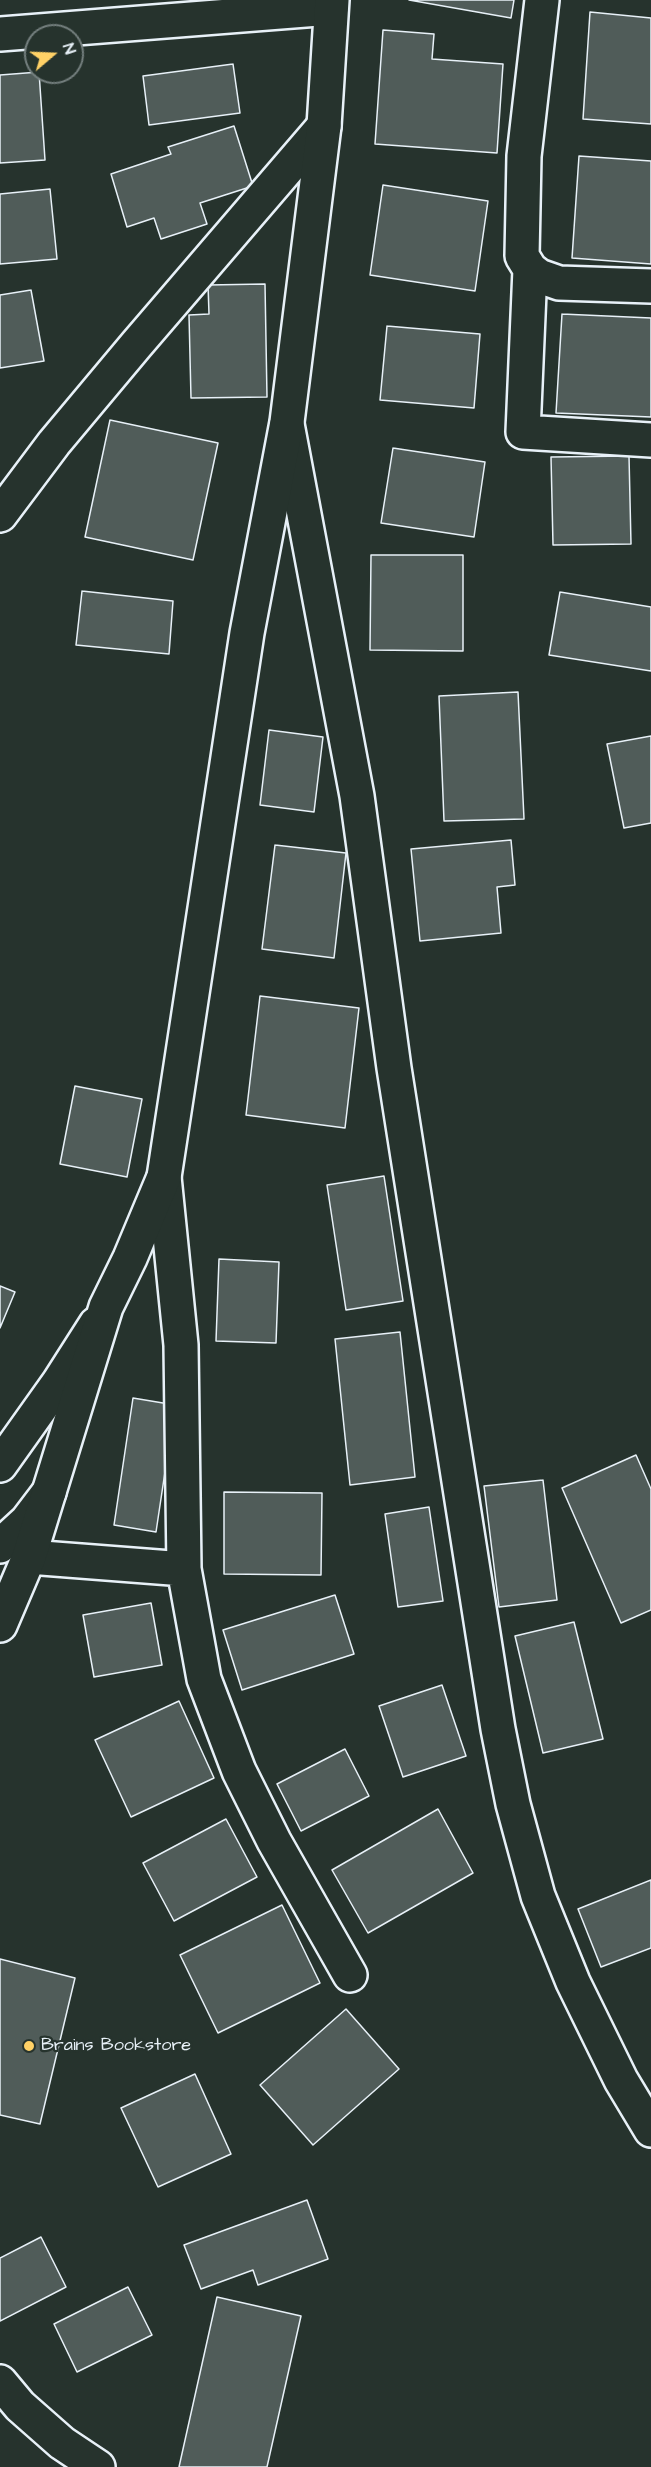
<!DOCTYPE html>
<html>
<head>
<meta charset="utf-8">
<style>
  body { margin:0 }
  #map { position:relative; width:651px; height:2467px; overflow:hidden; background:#26332d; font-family:"Architects Daughter",sans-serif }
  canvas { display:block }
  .north { position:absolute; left:24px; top:24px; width:60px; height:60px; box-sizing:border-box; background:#26332d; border:2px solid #747f7e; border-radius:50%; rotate:71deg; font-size:16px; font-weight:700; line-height:24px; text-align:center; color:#e8f1f8 }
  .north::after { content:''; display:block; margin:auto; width:21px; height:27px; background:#ffd166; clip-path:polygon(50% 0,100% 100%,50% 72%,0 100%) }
</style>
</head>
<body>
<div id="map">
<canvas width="651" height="2467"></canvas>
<div class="north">N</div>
</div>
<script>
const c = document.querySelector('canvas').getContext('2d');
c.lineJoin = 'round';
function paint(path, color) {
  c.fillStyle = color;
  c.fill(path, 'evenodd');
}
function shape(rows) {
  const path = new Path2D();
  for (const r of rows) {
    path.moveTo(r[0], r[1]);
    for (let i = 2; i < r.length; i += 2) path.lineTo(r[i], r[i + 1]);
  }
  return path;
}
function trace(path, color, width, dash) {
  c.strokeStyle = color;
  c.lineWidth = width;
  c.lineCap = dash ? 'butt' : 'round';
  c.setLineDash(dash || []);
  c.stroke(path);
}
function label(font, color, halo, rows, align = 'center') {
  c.font = font + ' "Architects Daughter",sans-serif';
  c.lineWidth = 4.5;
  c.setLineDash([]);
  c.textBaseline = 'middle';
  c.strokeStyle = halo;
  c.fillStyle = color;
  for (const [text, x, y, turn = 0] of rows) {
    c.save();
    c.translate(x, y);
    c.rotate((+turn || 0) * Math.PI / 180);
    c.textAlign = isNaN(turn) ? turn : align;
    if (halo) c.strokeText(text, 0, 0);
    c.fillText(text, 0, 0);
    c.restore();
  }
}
const building = shape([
  [409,0,514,0,511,18,409,0],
  [590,12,651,18,651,124,583,119,590,12],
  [383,30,434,34,432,59,503,64,497,153,375,144,383,30],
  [233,64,240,113,149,125,143,76,233,64],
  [39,72,45,160,0,163,0,75,39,72],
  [234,126,253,186,200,203,207,224,161,239,154,218,127,227,111,174,171,154,168,147,234,126],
  [579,156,651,161,651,264,572,258,579,156],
  [383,185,488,201,475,291,370,275,383,185],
  [50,189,57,259,0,264,0,194,50,189],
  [265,284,267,397,191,398,189,315,209,314,208,285,265,284],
  [31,290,44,361,0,368,0,295,31,290],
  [562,314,651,318,651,417,556,413,562,314],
  [387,326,480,334,474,408,380,400,387,326],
  [110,420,218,443,193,560,85,537,110,420],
  [393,448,485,462,474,537,381,523,393,448],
  [629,456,631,544,553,545,551,457,629,456],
  [371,555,463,555,463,651,370,650,371,555],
  [82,591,173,601,169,654,76,645,82,591],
  [560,592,651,607,651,671,549,655,560,592],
  [518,692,524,819,444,821,439,696,518,692],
  [269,730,323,737,314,812,260,805,269,730],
  [651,736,651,823,624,828,607,744,651,736],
  [511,840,515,885,497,887,501,933,420,941,411,849,511,840],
  [275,845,346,853,334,958,262,949,275,845],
  [260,996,359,1008,345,1128,246,1115,260,996],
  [75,1086,142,1099,127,1177,60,1164,75,1086],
  [384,1176,403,1301,346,1310,327,1185,384,1176],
  [219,1259,279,1262,276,1343,216,1341,219,1259],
  [0,1286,15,1292,0,1328,0,1286],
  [400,1332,415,1477,350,1485,335,1339,400,1332],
  [133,1398,175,1405,156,1532,114,1525,133,1398],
  [636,1455,651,1489,651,1610,621,1623,562,1488,636,1455],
  [543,1480,557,1600,499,1607,484,1486,543,1480],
  [224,1492,322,1493,321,1575,224,1574,224,1492],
  [429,1507,443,1601,398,1607,385,1514,429,1507],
  [335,1595,354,1654,242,1690,223,1630,335,1595],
  [151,1603,162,1665,94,1677,83,1615,151,1603],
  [574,1622,603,1739,543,1753,515,1636,574,1622],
  [442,1685,466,1756,403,1777,379,1706,442,1685],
  [179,1701,214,1778,131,1817,95,1740,179,1701],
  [345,1749,369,1796,301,1831,277,1784,345,1749],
  [438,1809,473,1873,368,1933,332,1870,438,1809],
  [226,1819,257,1877,174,1921,143,1863,226,1819],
  [651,1880,651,1948,601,1967,578,1909,651,1880],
  [282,1905,320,1983,218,2033,180,1955,282,1905],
  [0,1959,75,1978,40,2124,0,2115,0,1959],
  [346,2009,399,2069,313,2145,260,2085,346,2009],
  [195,2074,231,2154,158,2187,121,2108,195,2074],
  [307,2200,328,2259,258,2285,253,2270,201,2289,184,2245,307,2200],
  [41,2237,66,2287,0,2321,0,2258,41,2237],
  [128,2287,152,2335,77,2372,54,2324,128,2287],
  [217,2297,301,2316,267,2467,179,2467,217,2297]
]);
paint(building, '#505c59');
trace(building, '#e8f1f8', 1.5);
const minor = shape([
  [542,0,524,156,522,256,530,269,539,276,559,283,651,286],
  [530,269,523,432,651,440],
  [287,424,357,796,394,1068,498,1729,513,1804,538,1896,573,1982,621,2080,651,2130],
  [0,515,54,443,136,345,324,126],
  [164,1177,181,1345,184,1569,204,1679,239,1771,274,1841,350,1975],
  [0,1465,59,1382,96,1324],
  [0,1546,27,1521,49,1492],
  [29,1557,184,1569],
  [0,2382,20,2406,62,2443,98,2467]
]);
const tertiary = shape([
  [0,34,331,8]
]);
const secondary = shape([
  [0,1625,29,1557,106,1307,130,1258,164,1177,247,633,287,422,324,126,332,0]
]);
trace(minor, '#e8f1f8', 38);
trace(tertiary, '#e8f1f8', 38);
trace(secondary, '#e8f1f8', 38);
trace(minor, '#26332d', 33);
trace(tertiary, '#26332d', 33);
trace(secondary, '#26332d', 33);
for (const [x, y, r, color] of [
  [29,2046,6,"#ffd166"]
]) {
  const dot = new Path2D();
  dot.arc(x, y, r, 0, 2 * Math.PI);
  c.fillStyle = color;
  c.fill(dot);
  trace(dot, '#26332d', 2);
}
label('18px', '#e8f1f8', '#26332d', [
  ["Brains Bookstore",41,2046]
], 'left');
</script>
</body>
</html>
